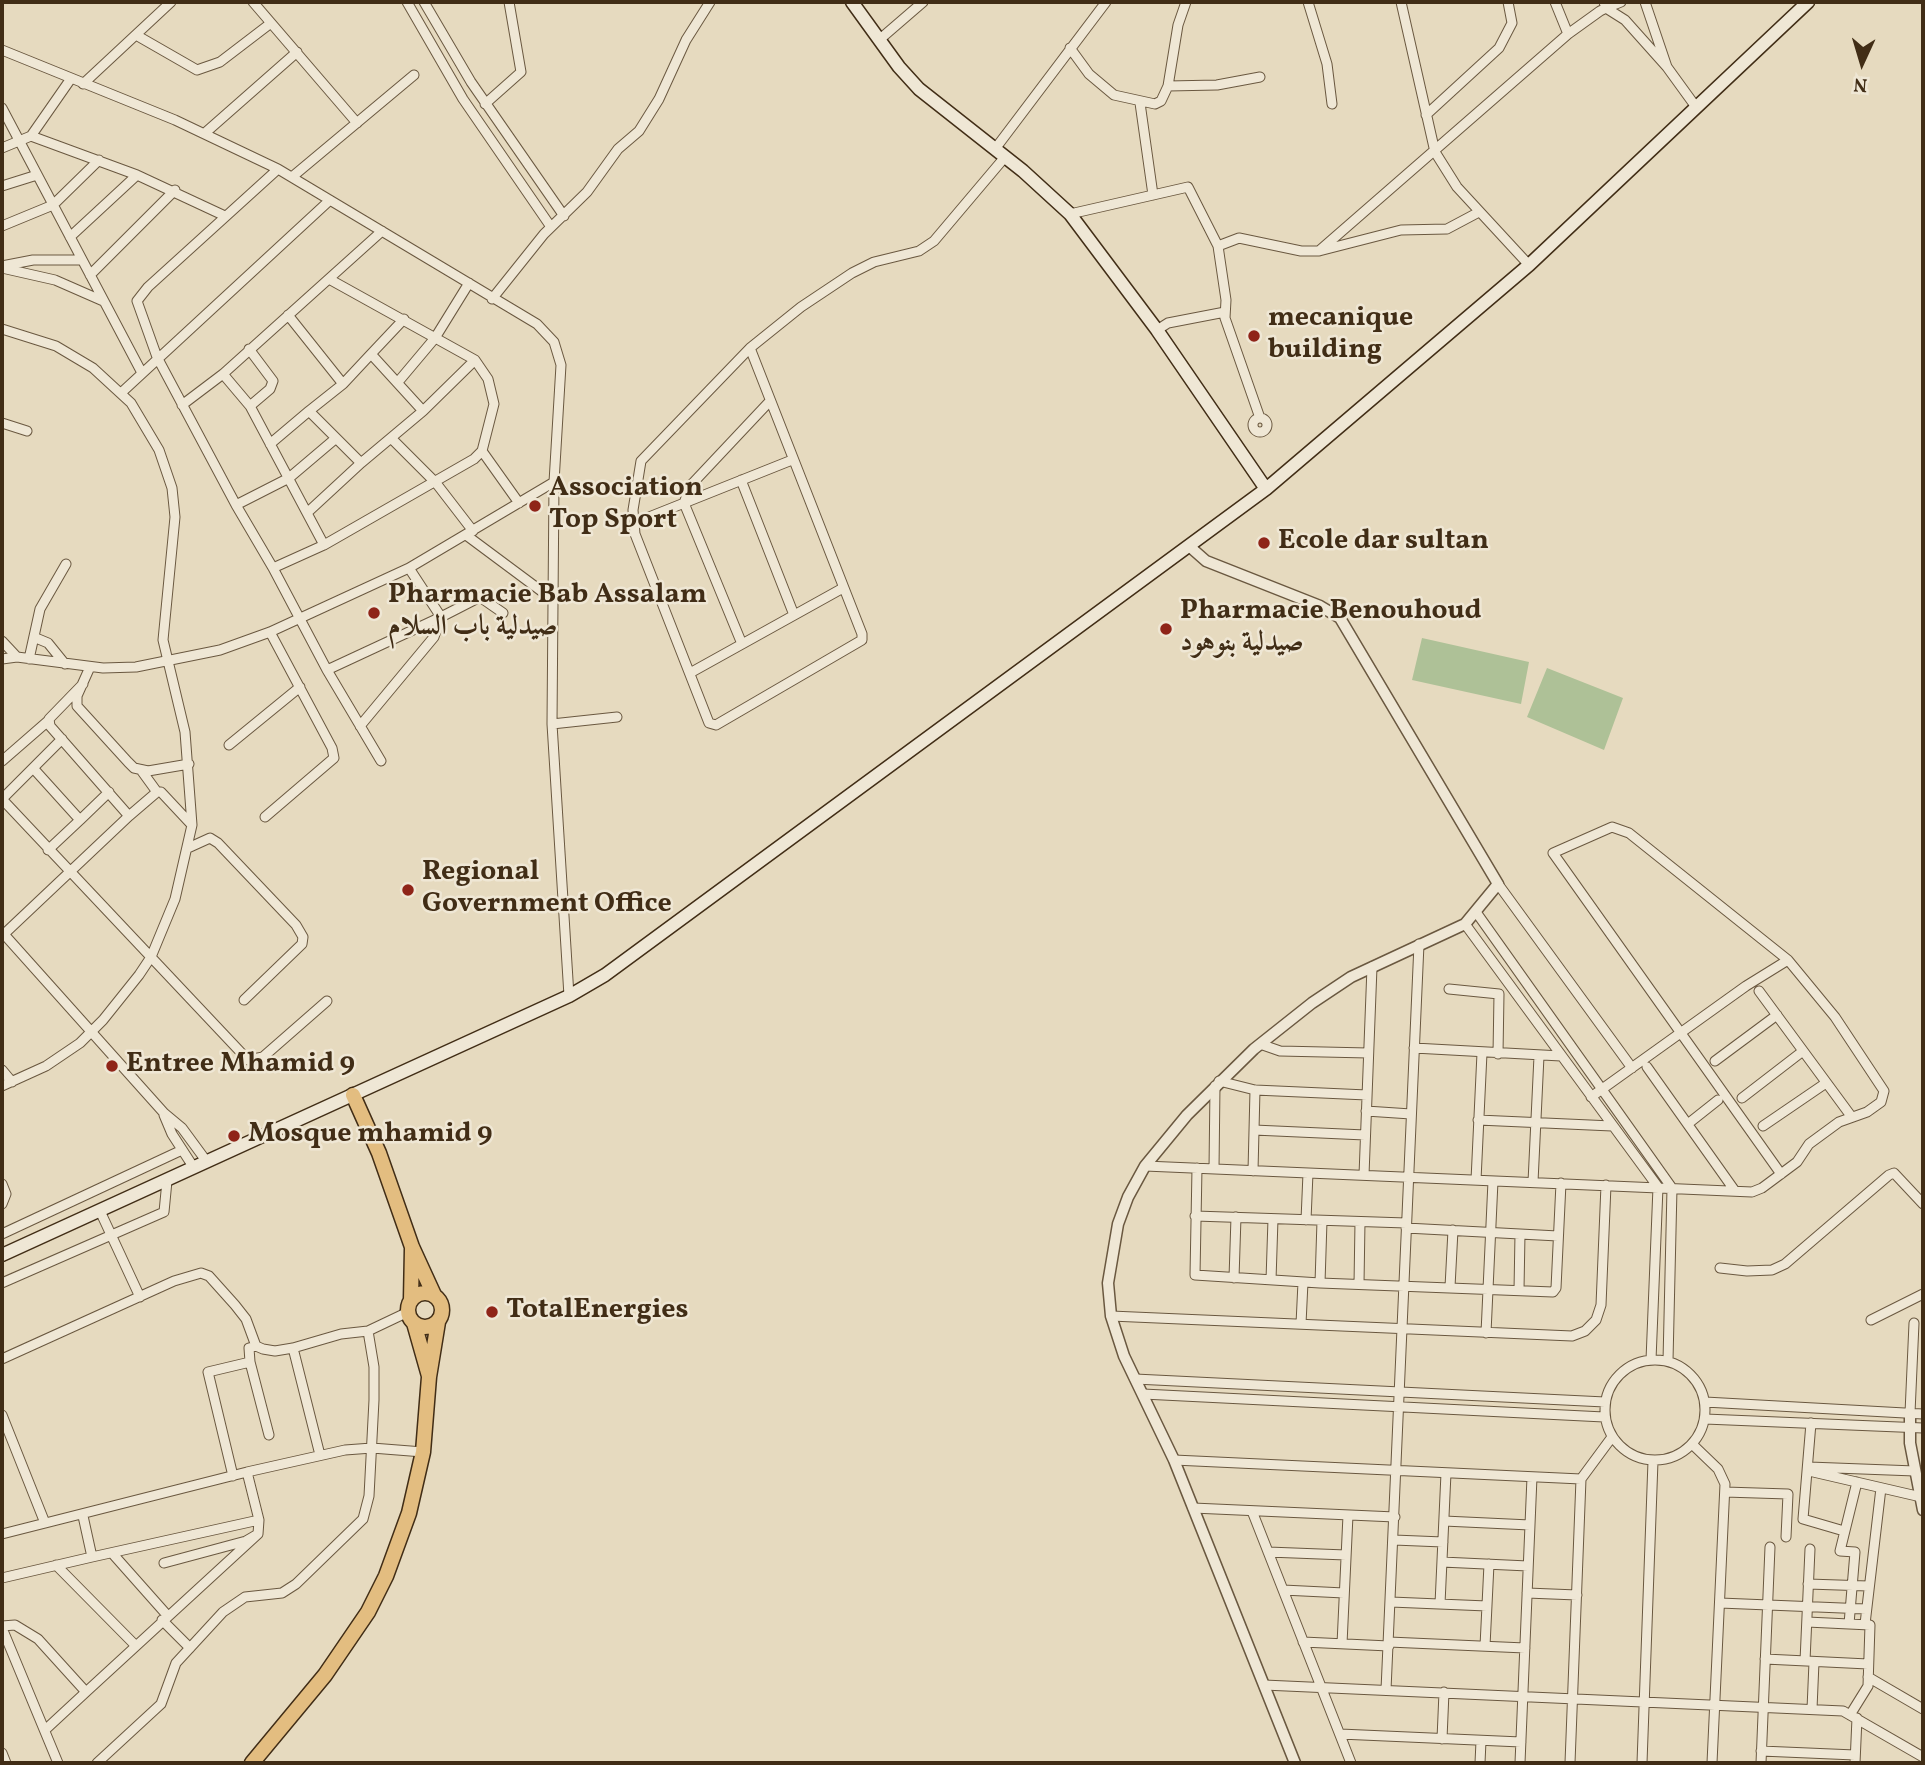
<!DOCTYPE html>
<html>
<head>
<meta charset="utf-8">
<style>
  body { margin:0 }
  #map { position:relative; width:1925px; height:1765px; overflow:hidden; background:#e6dabf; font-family:Vollkorn,serif }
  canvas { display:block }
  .frame { position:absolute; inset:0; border:4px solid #412d16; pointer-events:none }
  .north { position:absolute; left:1827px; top:28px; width:70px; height:70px; -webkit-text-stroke:5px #efe7d5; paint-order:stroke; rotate:184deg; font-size:19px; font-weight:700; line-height:28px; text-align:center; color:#412d16 }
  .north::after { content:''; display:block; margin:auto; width:24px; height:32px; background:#412d16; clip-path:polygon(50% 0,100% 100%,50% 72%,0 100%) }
</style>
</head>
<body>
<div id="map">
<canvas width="1925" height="1765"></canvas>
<div class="frame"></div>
<div class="north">N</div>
</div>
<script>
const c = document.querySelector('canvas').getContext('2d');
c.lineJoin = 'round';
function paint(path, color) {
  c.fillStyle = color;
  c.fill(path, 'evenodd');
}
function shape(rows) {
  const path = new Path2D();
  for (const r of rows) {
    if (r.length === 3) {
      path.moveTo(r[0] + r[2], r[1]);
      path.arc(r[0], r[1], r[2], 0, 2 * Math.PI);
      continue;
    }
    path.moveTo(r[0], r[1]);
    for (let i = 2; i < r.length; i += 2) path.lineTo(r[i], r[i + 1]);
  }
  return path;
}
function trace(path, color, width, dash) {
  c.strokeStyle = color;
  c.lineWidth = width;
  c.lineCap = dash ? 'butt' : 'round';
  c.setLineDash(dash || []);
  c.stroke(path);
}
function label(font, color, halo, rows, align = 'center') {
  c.font = font + ' Vollkorn,Amiri,serif';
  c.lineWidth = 5;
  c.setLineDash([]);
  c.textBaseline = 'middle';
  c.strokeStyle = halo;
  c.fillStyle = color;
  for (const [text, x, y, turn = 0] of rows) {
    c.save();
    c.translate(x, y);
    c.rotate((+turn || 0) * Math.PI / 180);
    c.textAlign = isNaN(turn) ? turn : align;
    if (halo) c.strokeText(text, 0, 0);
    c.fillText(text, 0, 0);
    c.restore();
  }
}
paint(shape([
  [1422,638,1529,662,1521,704,1412,680],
  [1547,668,1623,698,1604,750,1527,717]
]), '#aec197');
trace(shape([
  [2,1724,2,1730]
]), '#768178', 2.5);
const minor = shape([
  [253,2,357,123],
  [407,2,463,99,551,227],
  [424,2,471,82,564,216],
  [1308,2,1327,64,1332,104],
  [1401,2,1435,152,1457,187,1529,265],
  [1555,2,1568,34],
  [1604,2,1606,8,1621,2],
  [1645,2,1667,67,1696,107],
  [136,35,197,70,220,62,271,23],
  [879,40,923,2],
  [1070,48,1089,74,1114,95,1155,104,1161,101,1168,86,1178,25,1186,2],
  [2,50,175,120,278,169,537,324,554,342,561,365,554,482,552,724,569,996],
  [70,80,31,136,137,175,225,216],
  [83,84,171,2],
  [1168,86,1217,85,1260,77],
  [1140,103,1153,195],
  [485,104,521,72,509,2],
  [2,108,142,373],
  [1426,115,1499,48,1512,23,1508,2],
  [205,133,297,52],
  [2,148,31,136],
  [995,149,1106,2],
  [292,177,414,75],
  [2,186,37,175],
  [1070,214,1188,187,1218,246,1226,300,1225,318,1260,418],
  [2,226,53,205,99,160],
  [70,237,137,175],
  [1218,246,1239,238,1301,251,1319,251,1401,230,1447,229,1479,212],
  [1319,251,1568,34,1600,11,1606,8,1625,20,1667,67],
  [2,266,33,260,82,260],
  [2,268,55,280,103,301],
  [90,275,175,190],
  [329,279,475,360,488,379,494,404,482,451,474,459,324,545,273,568,327,670,381,761],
  [492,299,544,234,587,192,618,149,639,131,659,99,686,40,710,2],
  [288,315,343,384],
  [2,329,56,346,93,368,131,403,159,450,172,488,175,517,163,640,185,732,192,825,175,899,151,957,139,975,103,1020,80,1043,46,1066,2,1086],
  [1157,330,1168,323,1225,312],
  [750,348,862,634,862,640,716,725,709,723,635,534,633,510,641,461,750,348,801,307,852,273,874,262,919,251,934,241,1005,157],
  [249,349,273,381,270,389,250,406,324,545],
  [371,354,423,411,361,463,309,411,343,384,371,354],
  [371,354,404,319],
  [223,374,250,406],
  [398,382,435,338,469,283],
  [121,393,330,200],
  [182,405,223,374,382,231],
  [423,411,475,360],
  [1260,425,7],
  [2,423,27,431],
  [392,439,436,483,473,531],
  [270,444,309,411],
  [482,451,519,503],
  [741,480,794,615],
  [236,505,157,357,137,301,148,287,278,169],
  [308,512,361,463],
  [634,523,792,460],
  [466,535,552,599],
  [273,568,236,505,289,478,335,439],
  [36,638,48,643,65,664],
  [2,641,17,657],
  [742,644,684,503,691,485,770,401],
  [2,659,17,657,103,668,136,667,220,650,270,632,409,568,554,482],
  [29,659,40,609,66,564],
  [90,667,77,696,77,706,128,762,134,768,148,771,189,764],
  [327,670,441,617,409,568],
  [690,673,843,588],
  [83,684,49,719,50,726,129,816,157,792,161,792,190,823],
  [552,724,617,717],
  [360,726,434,637,441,617,480,597,503,613],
  [229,745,300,687],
  [2,761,48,721],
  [33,768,80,820,109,792],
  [141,770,157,792],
  [2,799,248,1060,263,1057,327,1001],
  [2,799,62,739],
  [265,817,334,758,332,748,270,632],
  [188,848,210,838,218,843,296,925,303,937,302,944,244,1000],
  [48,850,80,820],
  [1498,884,1632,1068],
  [1476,912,1672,1188,1668,1361],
  [1465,924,1658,1187,1651,1360],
  [2,932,164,1113,182,1128,207,1162],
  [2,936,129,816],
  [1449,989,1499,994,1498,1054],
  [1759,991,1851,1116],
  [1260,1044,1280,1051,1368,1053],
  [1414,1048,1561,1056],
  [1715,1061,1777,1015],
  [1647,1067,1735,1191],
  [2,1070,12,1082],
  [1219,1081,1255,1090,1367,1095],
  [1591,1097,1746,986,1788,960],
  [1742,1098,1803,1051],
  [1366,1111,1411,1114],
  [164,1115,172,1134,194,1168],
  [1478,1120,1612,1126],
  [1689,1123,1718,1100],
  [1763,1126,1826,1083],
  [1254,1130,1365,1135],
  [1145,1166,1752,1192,1762,1188,1797,1162,1809,1144,1839,1122,1867,1112,1881,1102,1884,1091,1835,1017,1788,960,1629,833,1612,827,1553,853,1781,1174],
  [1197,1168,1195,1275,1320,1283,1553,1292,1556,1288,1561,1183],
  [1214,1169,1215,1086],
  [1253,1171,1255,1090],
  [1364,1175,1372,967],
  [1476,1180,1482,1053],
  [1533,1182,1539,1056],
  [2,1184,6,1194,2,1204],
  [100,1211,140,1297],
  [1195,1216,1406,1223],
  [1306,1220,1308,1173],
  [1406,1228,1558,1236],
  [2,1234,182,1150],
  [1720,1268,1747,1271,1772,1270,1785,1264,1889,1175,1894,1173,1923,1204],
  [1234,1278,1236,1217],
  [1271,1280,1273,1219],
  [2,1283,164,1212,167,1181],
  [1320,1283,1322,1221],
  [1359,1284,1360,1222],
  [1450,1287,1453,1230],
  [1519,1290,1520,1234],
  [1111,1316,1572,1336,1585,1331,1596,1320,1601,1305,1606,1185],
  [1871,1320,1923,1294],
  [1301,1324,1303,1282],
  [1486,1333,1493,1181],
  [256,1346,249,1348,250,1362,269,1435],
  [293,1348,320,1455],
  [2,1359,174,1281,201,1273,209,1276,235,1305,246,1319,256,1346,263,1349,275,1351,293,1348,341,1334,368,1331,408,1312],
  [1655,1410,50],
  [1135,1379,1605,1402],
  [1143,1394,1604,1417],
  [1705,1402,1923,1414],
  [1910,1413,1914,1323],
  [2,1415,45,1523],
  [1705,1419,1923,1428],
  [1811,1423,1803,1519,1844,1531],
  [1692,1444,1718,1469,1725,1484,1712,1763],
  [1174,1460,1581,1479],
  [1809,1467,1915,1471],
  [1809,1471,1921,1497],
  [233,1476,208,1372,250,1362],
  [1725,1492,1788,1494,1786,1537],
  [1193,1508,1395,1517],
  [1252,1511,1351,1763],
  [1444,1521,1530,1525],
  [2,1534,247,1472,345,1450,372,1448,423,1452],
  [1394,1540,1443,1542],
  [1268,1552,1346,1555],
  [112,1553,167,1615],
  [92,1557,259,1520],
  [1442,1562,1528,1566],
  [164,1563,246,1541,258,1534,259,1520,247,1472],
  [56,1565,136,1646],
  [2,1578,92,1557,83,1516],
  [1808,1584,1868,1586],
  [1283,1590,1344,1593],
  [1527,1593,1577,1595],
  [1391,1602,1487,1606],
  [1720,1603,1866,1609],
  [1440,1604,1446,1473],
  [162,1620,190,1648],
  [1807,1622,1870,1625,1868,1686,1850,1715],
  [1849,1624,1855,1552,1840,1551,1857,1482],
  [1865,1624,1881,1488],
  [2,1626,15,1625,38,1639,86,1692,45,1730],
  [2,1628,58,1763],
  [1303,1642,1389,1646],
  [1389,1642,1525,1648],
  [1342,1644,1348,1515],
  [1485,1646,1489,1564],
  [1765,1659,1868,1664],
  [1805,1661,1810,1549],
  [1868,1677,1923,1709],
  [1264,1685,1843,1711,1923,1757],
  [1386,1690,1419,944],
  [86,1692,258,1534],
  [1812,1709,1814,1662],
  [1340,1734,1521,1742],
  [1442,1739,1444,1692],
  [1761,1751,1855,1755],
  [2,1753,6,1763],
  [97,1763,161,1704,176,1663,223,1612,245,1597,282,1593,296,1584,363,1519,369,1496,374,1400,374,1367,368,1331],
  [1480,1763,1481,1741],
  [1520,1763,1532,1477],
  [1570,1763,1581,1479,1612,1437],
  [1642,1763,1653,1461],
  [1761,1763,1770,1547],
  [1855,1763,1857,1718]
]);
const tertiary = shape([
  [1189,546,1206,561,1320,606,1340,618,1498,884,1465,924,1351,977,1312,1003,1254,1049,1187,1115,1145,1166,1128,1197,1118,1224,1108,1283,1111,1316,1124,1356,1174,1460,1295,1763],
  [1910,1413,1910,1443,1923,1510]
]);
const secondary = shape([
  [852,2,899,67,919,89,1023,171,1070,214,1157,330,1266,489],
  [2,1255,569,996,605,975,1266,489,1529,265,1808,2]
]);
const primary = shape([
  [353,1095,379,1153,412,1247,434,1295],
  [425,1310,17],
  [411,1300,412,1249],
  [414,1323,429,1376],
  [252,1763,325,1675,368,1612,386,1576,409,1513,423,1452,429,1377,438,1322]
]);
trace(minor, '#6a5840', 11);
trace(tertiary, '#6a5840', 13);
trace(secondary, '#412d16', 15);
trace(primary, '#412d16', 17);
trace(minor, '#efe7d5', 9);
trace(tertiary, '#efe7d5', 10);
trace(secondary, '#efe7d5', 12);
trace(primary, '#e3bd80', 14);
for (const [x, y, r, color] of [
  [1254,336,7,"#8f2418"],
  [535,506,7,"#8f2418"],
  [1264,543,7,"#8f2418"],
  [374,613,7,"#8f2418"],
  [1166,629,7,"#8f2418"],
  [408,890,7,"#8f2418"],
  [112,1066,7,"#8f2418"],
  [234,1136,7,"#8f2418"],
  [492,1312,7,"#8f2418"]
]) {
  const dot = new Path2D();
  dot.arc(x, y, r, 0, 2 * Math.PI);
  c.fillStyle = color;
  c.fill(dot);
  trace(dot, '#efe7d5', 2.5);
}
label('bold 28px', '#412d16', '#efe7d5', [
  ["mecanique",1268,320],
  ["building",1268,352],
  ["Association",549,490],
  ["Top Sport",549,522],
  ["Ecole dar sultan",1278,543],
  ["Pharmacie Bab Assalam",388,597],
  ["صيدلية باب السلام",388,629],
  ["Pharmacie Benouhoud",1180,613],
  ["صيدلية بنوهود",1180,645],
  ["Regional",422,874],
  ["Government Office",422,906],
  ["Entree Mhamid 9",126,1066],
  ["Mosque mhamid 9",248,1136],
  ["TotalEnergies",506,1312]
], 'left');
</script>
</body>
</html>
